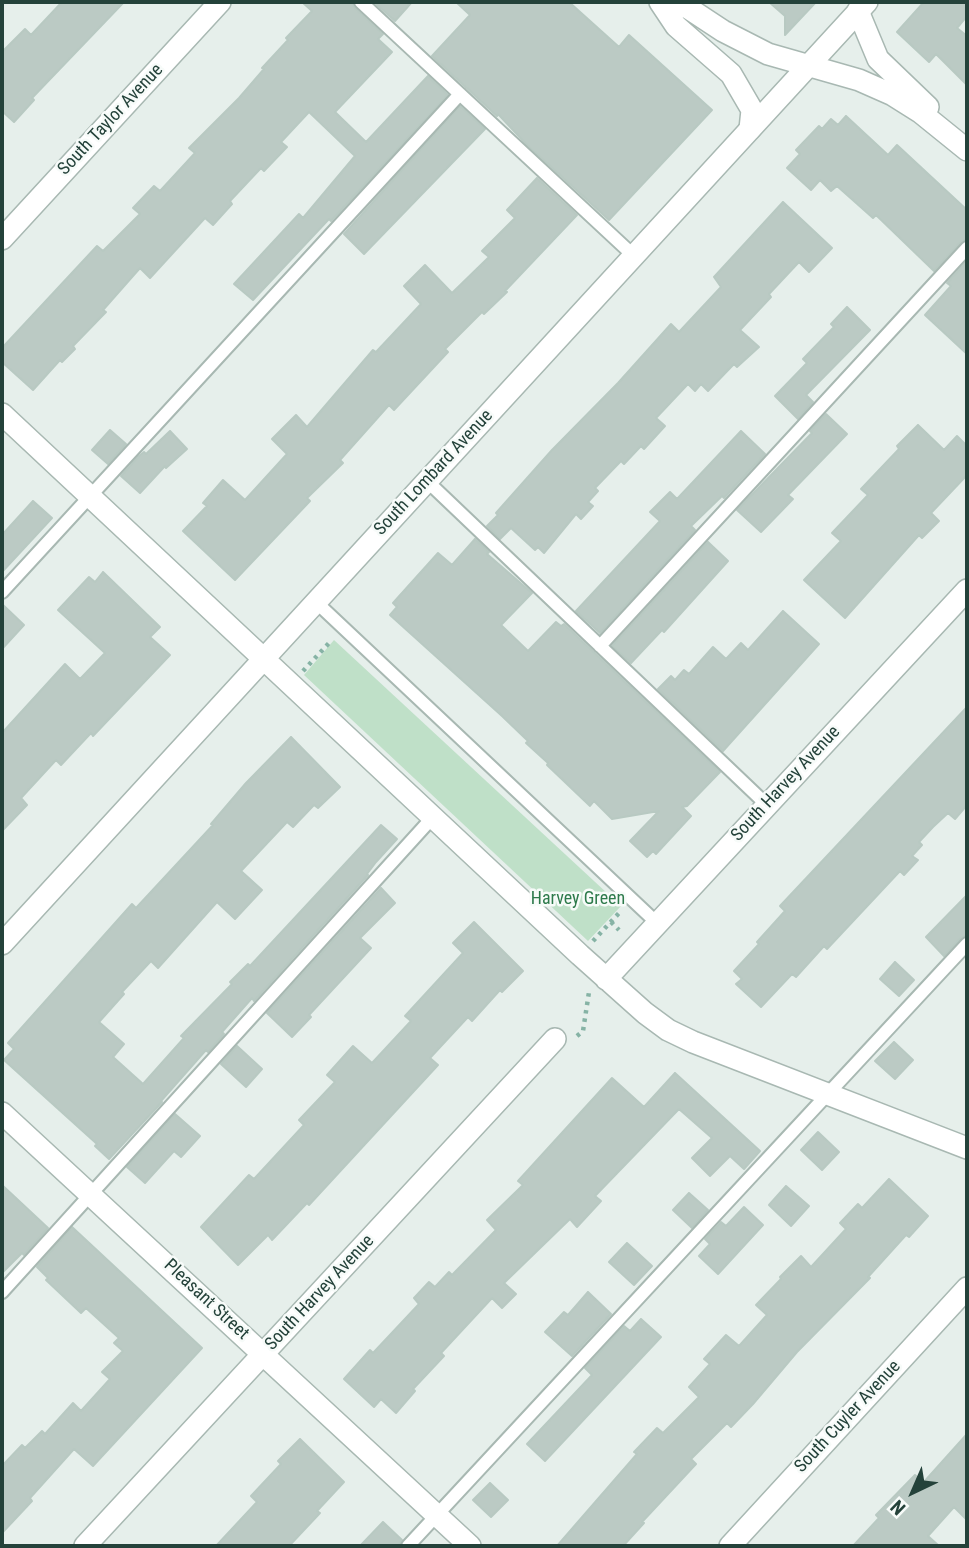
<!DOCTYPE html>
<html>
<head>
<meta charset="utf-8">
<style>
  body { margin:0 }
  #map { position:relative; width:969px; height:1548px; overflow:hidden; background:#e6efeb; font-family:"Roboto Condensed",sans-serif }
  canvas { display:block }
  .frame { position:absolute; inset:0; border:4px solid #24423a; pointer-events:none }
  .north { position:absolute; left:878px; top:1457px; width:70px; height:70px; -webkit-text-stroke:5px #f7fbf9; paint-order:stroke; rotate:224deg; font-size:19px; font-weight:700; line-height:28px; text-align:center; color:#24423a }
  .north::after { content:''; display:block; margin:auto; width:24px; height:32px; background:#24423a; clip-path:polygon(50% 0,100% 100%,50% 72%,0 100%) }
</style>
</head>
<body>
<div id="map">
<canvas width="969" height="1548"></canvas>
<div class="frame"></div>
<div class="north">N</div>
</div>
<script>
const c = document.querySelector('canvas').getContext('2d');
c.lineJoin = 'round';
function paint(path, color) {
  c.fillStyle = color;
  c.fill(path, 'evenodd');
}
function shape(rows) {
  const path = new Path2D();
  for (const r of rows) {
    path.moveTo(r[0], r[1]);
    for (let i = 2; i < r.length; i += 2) path.lineTo(r[i], r[i + 1]);
  }
  return path;
}
function trace(path, color, width, dash) {
  c.strokeStyle = color;
  c.lineWidth = width;
  c.lineCap = dash ? 'butt' : 'round';
  c.setLineDash(dash || []);
  c.stroke(path);
}
function label(font, color, halo, rows, align = 'center') {
  c.font = font + ' "Roboto Condensed",sans-serif';
  c.lineWidth = 5;
  c.setLineDash([]);
  c.textBaseline = 'middle';
  c.strokeStyle = halo;
  c.fillStyle = color;
  for (const [text, x, y, turn = 0] of rows) {
    c.save();
    c.translate(x, y);
    c.rotate((+turn || 0) * Math.PI / 180);
    c.textAlign = isNaN(turn) ? turn : align;
    if (halo) c.strokeText(text, 0, 0);
    c.fillText(text, 0, 0);
    c.restore();
  }
}
paint(shape([
  [334,640,621,906,588,941,304,675]
]), '#bfe0c8');
const building = shape([
  [62,2,124,2,32,98,34,100,14,122,2,111,2,52,25,29,31,35,62,2],
  [302,2,352,2,355,8,383,34,378,39,392,52,335,112,366,142,428,76,448,95,331,221,329,219,253,300,234,284,299,214,303,218,355,156,309,112,281,142,287,147,264,171,261,168,230,201,232,204,213,225,205,218,150,278,140,268,103,310,106,312,73,346,75,349,62,362,60,360,33,390,2,362,2,348,97,246,103,251,140,214,133,208,154,186,160,191,195,153,189,148,239,98,264,69,262,68,288,40,286,38,312,11,302,2],
  [374,2,412,2,395,21,374,2],
  [456,2,569,2,619,47,629,35,712,110,609,220,527,145,498,114,497,116,432,56,470,15,456,2],
  [769,2,816,2,785,35,785,16,769,2],
  [924,2,967,2,967,16,957,28,967,36,967,85,936,54,929,62,897,32,924,2],
  [460,106,485,129,364,254,344,234,460,106],
  [846,116,888,155,897,145,967,210,967,239,961,242,934,271,876,215,873,218,837,186,831,191,820,180,811,190,787,168,800,154,796,150,819,126,822,129,831,119,838,125,846,116],
  [537,178,577,215,505,291,507,292,484,314,482,312,445,349,448,352,394,410,389,405,340,460,343,463,307,498,310,501,235,580,183,531,207,506,203,503,223,480,245,500,287,454,272,439,296,415,307,427,373,350,376,352,421,304,404,286,425,265,452,293,489,257,482,251,515,218,507,210,537,178],
  [783,202,832,248,809,272,799,262,769,294,771,297,740,330,759,347,737,367,734,364,708,391,701,384,695,391,688,384,656,418,665,426,644,449,641,446,624,464,621,461,595,488,598,491,588,502,593,506,581,519,576,514,544,553,538,547,535,550,511,528,500,539,487,526,498,515,496,513,552,450,618,383,671,324,679,332,721,287,714,277,783,202],
  [967,261,967,354,925,315,951,286,947,283,967,261],
  [847,307,870,330,806,395,813,402,798,419,775,396,807,363,803,359,834,327,831,324,847,307],
  [826,414,847,434,788,495,793,499,761,532,737,510,812,433,810,431,826,414],
  [918,425,944,450,957,436,967,446,967,475,931,513,939,521,922,538,919,535,845,618,804,580,841,541,832,533,868,495,861,489,899,449,897,446,918,425],
  [110,430,126,444,108,464,92,450,110,430],
  [170,431,187,449,166,468,165,466,140,493,121,476,139,456,144,452,146,454,170,431],
  [741,431,765,454,724,498,722,496,691,526,695,530,600,633,576,611,660,521,650,512,670,492,677,499,741,431],
  [33,501,52,518,2,572,2,535,33,501],
  [475,539,489,552,487,554,532,593,501,625,528,651,556,622,561,626,564,624,720,772,687,806,682,807,691,816,656,854,653,851,647,857,630,841,659,811,612,819,594,801,590,806,547,765,548,763,526,743,528,741,502,716,390,615,397,607,393,603,438,553,452,565,475,539],
  [708,542,728,561,664,632,662,630,631,663,612,646,708,542],
  [103,572,160,627,150,637,170,655,93,736,91,733,61,765,56,760,21,798,27,805,2,831,2,733,65,664,80,679,105,653,58,610,89,577,95,582,103,572],
  [2,604,24,625,2,649,2,604],
  [783,611,819,644,723,751,658,689,671,676,675,680,684,670,689,674,713,647,726,659,741,643,748,650,783,611],
  [967,707,967,805,955,819,948,813,933,827,919,842,922,845,912,856,918,860,904,875,900,871,827,949,824,946,796,977,792,974,761,1007,736,984,742,979,734,971,759,944,757,942,785,911,780,906,967,707],
  [291,737,340,787,318,808,314,805,293,827,287,822,241,871,262,890,235,919,217,902,158,968,151,961,122,992,124,994,99,1022,124,1044,113,1057,143,1084,184,1038,181,1036,232,984,230,982,248,964,250,966,381,825,397,839,376,862,367,874,368,875,254,1001,252,998,222,1032,224,1034,208,1052,206,1050,161,1101,162,1102,109,1159,95,1146,97,1144,4,1060,14,1049,8,1043,132,904,136,908,213,825,211,824,246,783,291,737],
  [381,888,395,903,360,938,371,948,309,1015,311,1017,292,1037,267,1013,381,888],
  [967,895,967,935,961,938,944,956,926,937,967,895],
  [474,922,523,971,502,992,500,990,472,1021,468,1017,430,1058,438,1065,309,1205,307,1203,272,1240,268,1235,238,1265,201,1227,249,1175,254,1179,304,1125,299,1120,335,1082,327,1075,353,1046,372,1063,411,1021,405,1016,463,953,453,943,474,922],
  [895,962,914,980,899,996,880,979,895,962],
  [894,1042,913,1060,895,1079,875,1061,894,1042],
  [237,1046,262,1069,246,1087,221,1064,237,1046],
  [675,1073,760,1151,744,1169,730,1156,710,1176,692,1158,712,1138,679,1109,595,1196,601,1201,577,1227,570,1219,504,1283,516,1294,502,1308,492,1298,441,1353,444,1356,413,1389,415,1391,396,1413,381,1399,374,1407,344,1379,370,1350,373,1353,419,1304,414,1298,429,1282,435,1287,449,1272,452,1275,496,1230,487,1220,523,1185,518,1181,612,1078,644,1107,675,1073],
  [175,1114,200,1136,181,1157,174,1151,145,1183,127,1167,175,1114],
  [818,1132,839,1152,822,1170,801,1150,818,1132],
  [889,1179,928,1216,909,1237,906,1235,868,1277,870,1278,797,1352,753,1404,731,1427,727,1423,691,1459,696,1464,642,1522,644,1523,623,1546,557,1546,637,1454,634,1452,657,1428,663,1433,699,1397,689,1387,710,1364,704,1359,726,1335,739,1346,767,1315,756,1305,781,1279,780,1277,801,1256,811,1267,846,1229,840,1223,858,1204,862,1208,889,1179],
  [2,1185,48,1228,24,1255,22,1253,2,1273,2,1185],
  [786,1186,809,1206,791,1226,769,1205,786,1186],
  [689,1193,708,1210,692,1228,673,1210,689,1193],
  [744,1207,763,1225,718,1274,699,1256,710,1244,705,1239,721,1222,726,1226,744,1207],
  [72,1227,202,1348,93,1466,74,1449,30,1498,32,1501,2,1533,2,1466,22,1445,25,1448,42,1431,45,1434,73,1403,81,1411,110,1379,102,1372,123,1351,114,1343,119,1338,86,1308,81,1313,46,1280,48,1278,37,1267,72,1227],
  [627,1243,652,1266,634,1285,609,1262,627,1243],
  [588,1292,611,1314,572,1356,545,1332,564,1312,568,1315,588,1292],
  [641,1319,661,1337,545,1461,527,1444,592,1375,585,1368,624,1326,630,1331,641,1319],
  [967,1434,967,1520,954,1507,928,1536,939,1546,853,1546,879,1518,876,1515,915,1475,923,1483,967,1434],
  [300,1439,344,1482,317,1511,320,1513,289,1546,216,1546,257,1502,251,1496,281,1464,278,1461,300,1439],
  [490,1483,508,1500,491,1517,473,1500,490,1483],
  [383,1522,402,1540,399,1546,360,1546,383,1522]
]);
paint(building, '#bbcac4');
trace(building, '#b8c9c2', 2);
const service = shape([
  [361,2,634,256],
  [427,481,767,805],
  [2,592,460,94],
  [316,602,657,923],
  [600,646,967,248],
  [2,1292,433,817],
  [408,1546,967,944]
]);
const minor = shape([
  [2,239,220,2],
  [2,414,580,955,645,1013,668,1030,693,1042,967,1148],
  [2,944,867,2],
  [606,979,967,590],
  [2,1113,470,1546],
  [85,1546,555,1039],
  [730,1546,967,1288]
]);
const tertiary = shape([
  [660,2,676,26,731,74,752,110,750,129],
  [679,2,723,31,768,54,859,80,893,95,920,112,967,150],
  [858,11,878,59,928,107]
]);
trace(service, '#a8b8b2', 16);
trace(minor, '#a8b8b2', 24);
trace(tertiary, '#a8b8b2', 24);
trace(shape([
  [303,671,330,642],
  [611,922,619,930],
  [593,941,621,911],
  [577,1036,583,1031,589,992]
]), '#86b3a5', 4.5, [3.5, 5]);
trace(service, '#fff', 12);
trace(minor, '#fff', 21);
trace(tertiary, '#fff', 21);
label('18px', '#24423a', '#f7fbf9', [
  ["South Taylor Avenue",111,120,-47],
  ["South Lombard Avenue",434,473,-47],
  ["South Harvey Avenue",786,784,-47],
  ["South Harvey Avenue",320,1293,-47],
  ["Pleasant Street",206,1300,43],
  ["South Cuyler Avenue",848,1417,-47]
]);
label('18px', '#2d7a4b', '#f7fbf9', [
  ["Harvey Green",578,899]
]);
</script>
</body>
</html>
